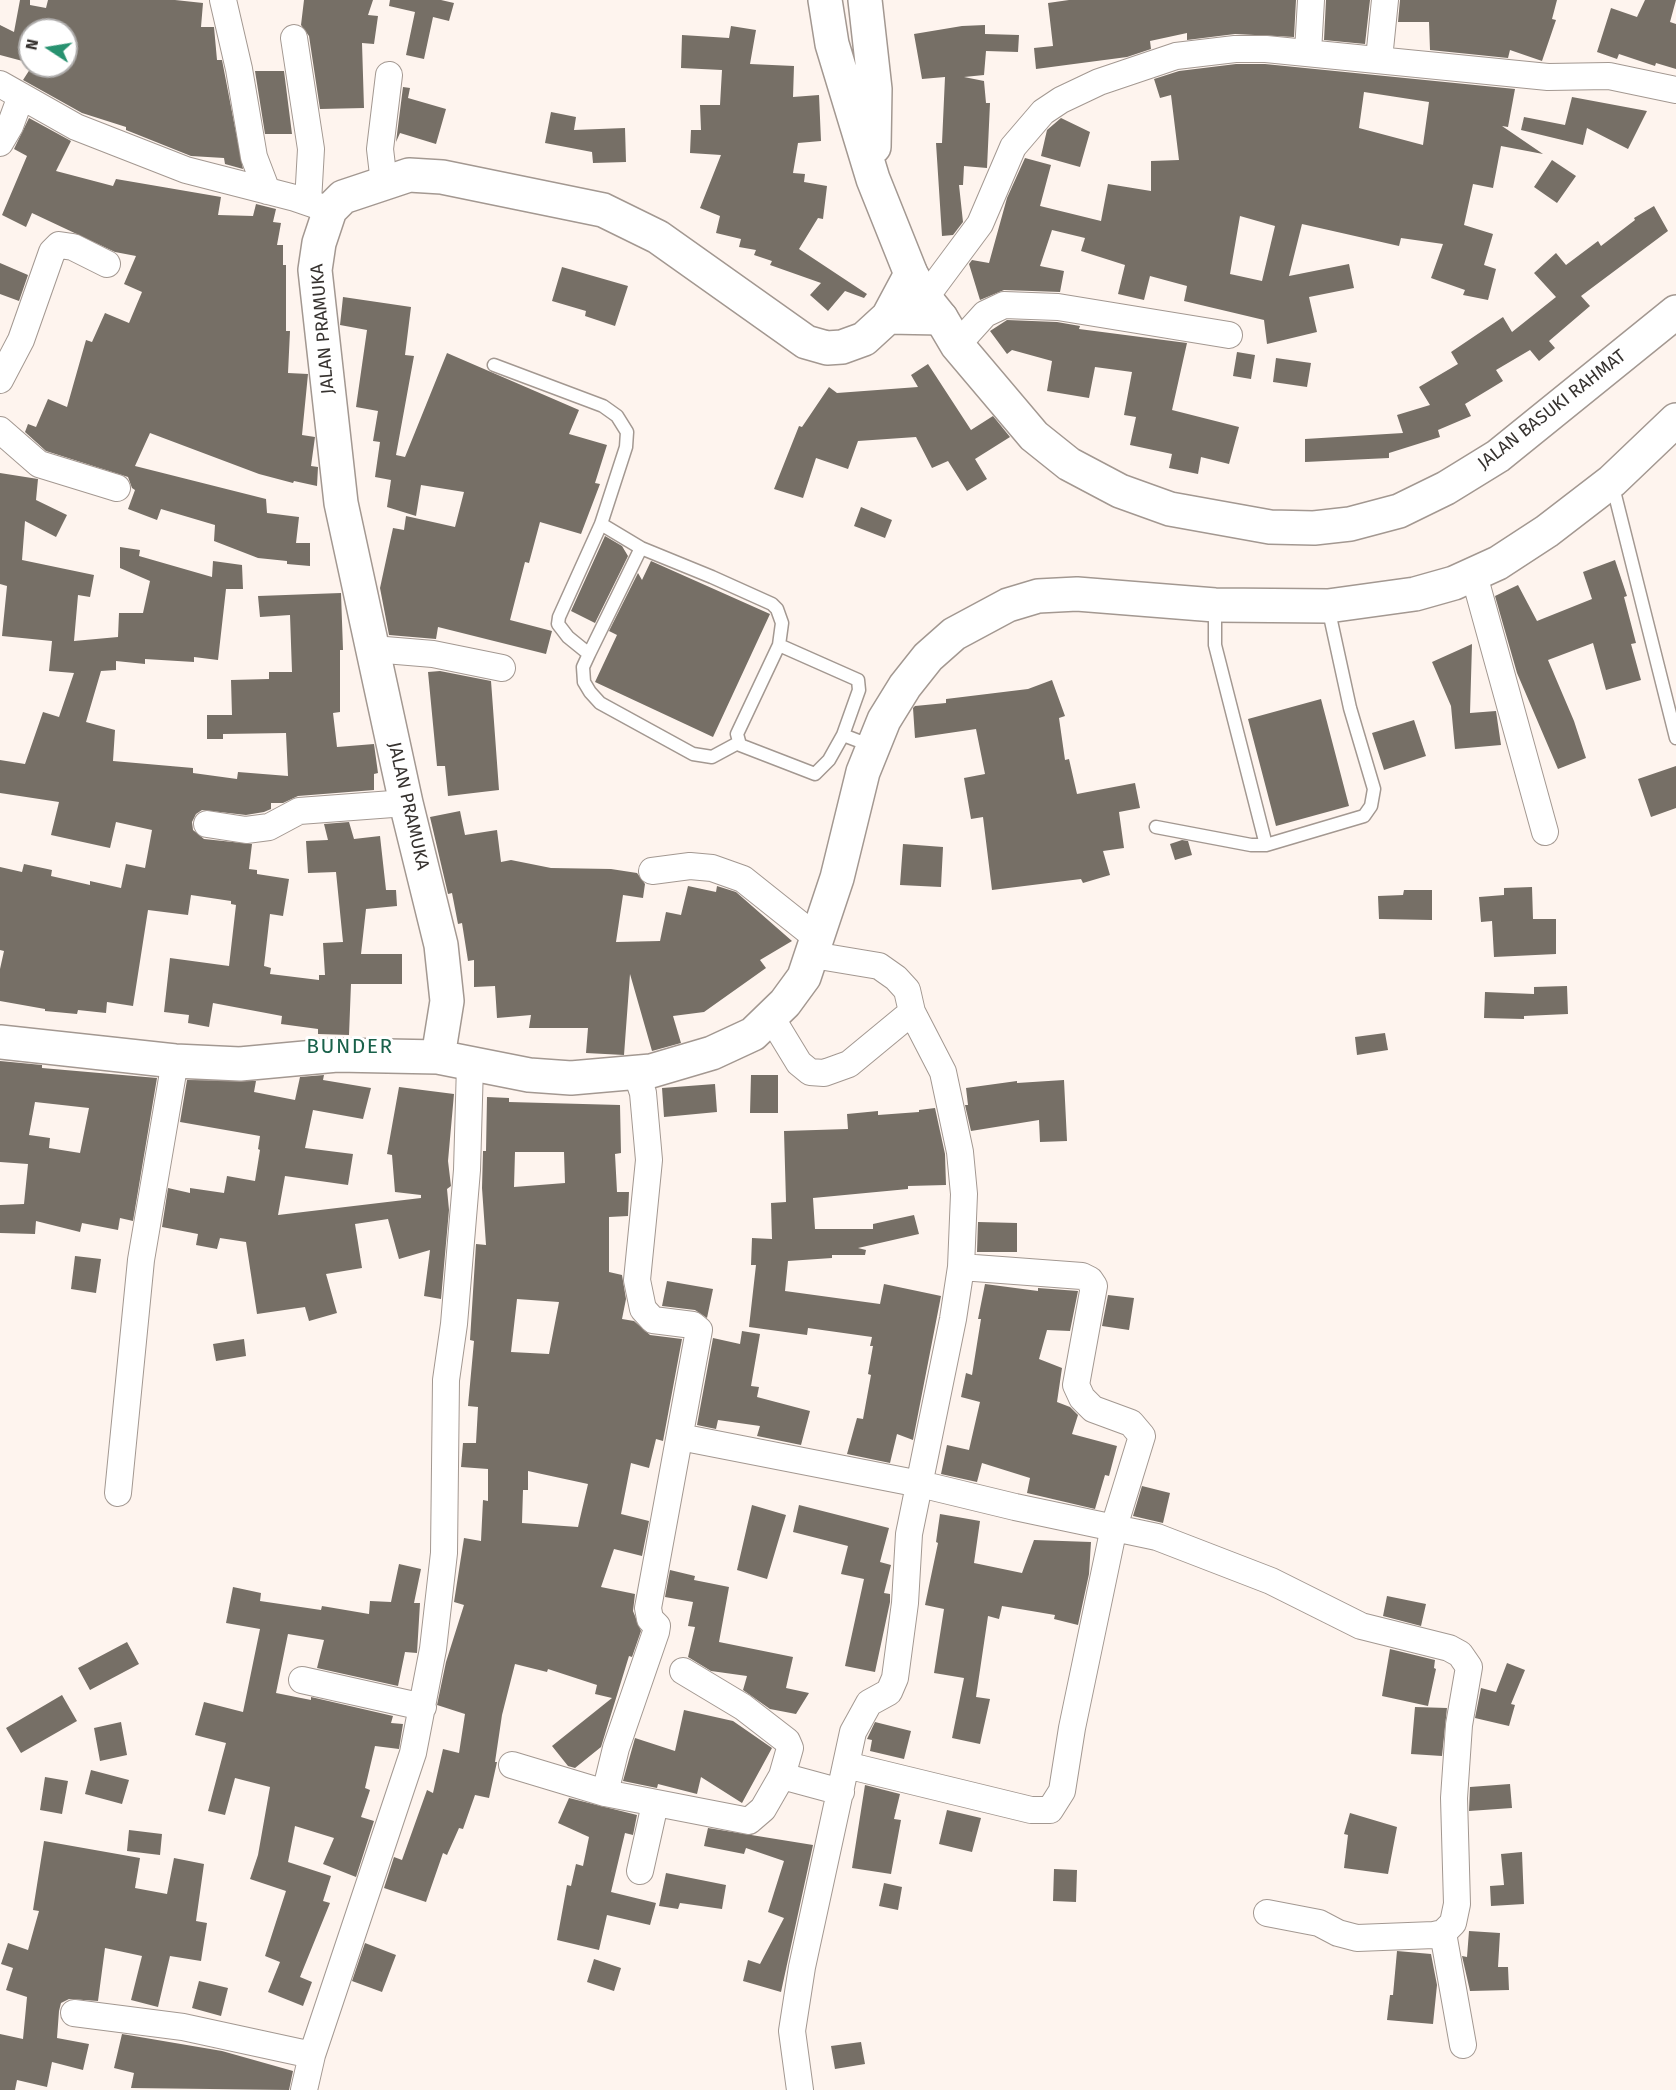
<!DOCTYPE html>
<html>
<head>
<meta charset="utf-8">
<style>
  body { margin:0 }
  #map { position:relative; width:1676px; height:2090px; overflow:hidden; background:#fef4ee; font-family:"Fira Sans",sans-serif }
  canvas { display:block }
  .north { position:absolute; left:18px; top:18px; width:60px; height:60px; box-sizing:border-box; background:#fff; border:2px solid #afadac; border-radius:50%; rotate:282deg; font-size:16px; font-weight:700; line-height:24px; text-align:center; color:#36322f }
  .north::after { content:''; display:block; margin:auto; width:21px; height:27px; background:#289270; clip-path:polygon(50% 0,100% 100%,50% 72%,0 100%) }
</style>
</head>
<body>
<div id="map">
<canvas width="1676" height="2090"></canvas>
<div class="north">N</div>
</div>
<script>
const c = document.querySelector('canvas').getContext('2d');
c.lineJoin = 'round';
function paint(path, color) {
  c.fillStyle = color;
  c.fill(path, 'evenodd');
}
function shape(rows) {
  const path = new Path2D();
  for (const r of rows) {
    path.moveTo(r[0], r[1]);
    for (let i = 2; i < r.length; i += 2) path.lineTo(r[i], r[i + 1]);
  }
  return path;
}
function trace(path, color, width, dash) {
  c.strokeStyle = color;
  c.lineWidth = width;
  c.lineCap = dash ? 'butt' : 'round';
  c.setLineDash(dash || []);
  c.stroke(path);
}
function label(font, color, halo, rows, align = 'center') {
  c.font = font + ' "Fira Sans",sans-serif';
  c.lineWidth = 6;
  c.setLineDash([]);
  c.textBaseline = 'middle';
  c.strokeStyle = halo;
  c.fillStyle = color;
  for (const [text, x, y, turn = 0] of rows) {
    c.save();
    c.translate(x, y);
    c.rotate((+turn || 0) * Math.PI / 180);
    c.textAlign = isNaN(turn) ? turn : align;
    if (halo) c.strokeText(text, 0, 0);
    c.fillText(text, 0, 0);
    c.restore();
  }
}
paint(shape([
  [20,0,30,0,30,5,46,8,48,0,175,0,203,3,201,27,214,27,217,60,222,60,243,169,225,164,224,158,191,156,126,130,126,127,82,113,23,80,32,66,66,66,66,30,30,30,30,63,0,55,0,25,14,32],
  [304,0,373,0,368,15,378,16,374,44,362,43,364,108,320,109,309,36,301,25],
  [390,0,441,0,454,3,449,21,433,17,424,59,406,55,415,12,389,6],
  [1069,0,1296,0,1294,37,1235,34,1187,40,1187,33,1150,41,1151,49,1127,57,1036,69,1034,48,1053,46,1048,3],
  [1326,0,1370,0,1365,44,1324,40],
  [1400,0,1557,0,1552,19,1556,20,1542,61,1510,50,1508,58,1430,50,1429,22,1398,22],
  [1645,0,1676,0,1670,22,1676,24,1676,69,1656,63,1655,66,1619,54,1617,59,1597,52,1611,8,1637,17],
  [985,25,985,34,1019,35,1018,52,986,51,984,75,964,77,984,81,986,103,990,103,987,168,964,166,963,185,959,185,963,222,953,235,942,236,936,143,942,143,945,77,922,79,914,34,962,26],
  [731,26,756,30,750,64,794,66,793,97,819,95,821,141,798,143,793,173,805,174,804,182,827,186,823,219,818,218,799,249,867,294,864,298,845,291,828,311,810,295,821,283,770,265,772,261,754,255,756,250,739,247,741,239,716,233,720,216,700,208,721,155,690,153,691,130,701,130,700,105,720,105,722,70,681,68,682,35,729,38],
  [1236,64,1265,64,1515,89,1508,127,1502,126,1543,154,1501,146,1493,188,1473,184,1464,225,1493,234,1484,265,1496,269,1488,300,1463,295,1465,290,1431,278,1443,244,1401,238,1399,246,1302,224,1289,276,1349,264,1354,288,1309,297,1317,332,1267,344,1264,320,1184,301,1187,286,1150,276,1144,300,1118,294,1125,265,1081,251,1085,238,1052,230,1040,266,1064,271,1060,292,1004,290,980,300,969,264,972,260,989,263,1007,198,1025,158,1051,165,1040,206,1101,221,1108,184,1151,191,1151,161,1179,160,1171,95,1160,98,1154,79,1179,71],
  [1364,92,1429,102,1423,145,1359,128],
  [1240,216,1275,226,1262,281,1230,274],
  [255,71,284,71,292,134,265,134],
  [403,87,410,88,408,98,446,109,436,144,400,133,396,142],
  [1572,97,1647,111,1628,149,1587,128,1583,145,1521,130,1524,117,1565,125],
  [551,112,576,117,574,130,625,128,626,162,593,163,592,152,545,143],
  [29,118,71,141,56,171,113,186,116,179,221,197,218,215,253,216,256,204,276,209,273,222,281,223,277,245,283,245,283,265,286,265,286,331,290,331,288,373,308,374,302,435,315,437,311,466,318,467,317,486,294,481,293,483,259,474,150,433,135,466,266,499,267,513,299,517,296,543,310,543,310,566,287,564,287,561,258,558,214,541,215,525,161,509,157,520,128,509,135,490,132,488,128,477,46,451,25,432,28,424,36,427,48,399,67,407,86,340,92,342,105,313,129,323,142,292,124,284,136,256,115,252,32,213,26,227,2,215,27,156,14,149],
  [1061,118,1090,132,1080,167,1041,156,1047,130],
  [1552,160,1576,176,1557,203,1534,187],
  [1654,206,1668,231,1581,296,1590,306,1549,341,1555,348,1539,361,1530,350,1496,370,1503,381,1465,404,1471,416,1438,430,1440,437,1389,453,1389,458,1305,462,1305,439,1403,433,1397,415,1430,405,1419,387,1458,364,1451,352,1503,317,1512,332,1556,297,1534,273,1556,253,1566,265,1598,241,1601,246,1635,220,1634,218],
  [0,263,28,275,19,301,0,294],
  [562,267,628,286,615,326,585,316,586,311,552,301],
  [343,297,411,307,405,355,414,356,396,455,405,457,447,353,579,410,569,434,607,445,595,483,600,484,581,534,540,522,529,563,525,562,510,620,552,631,546,654,438,627,436,639,389,635,380,588,393,528,404,530,406,516,455,527,464,492,421,485,416,516,387,507,391,480,375,477,380,442,373,441,378,411,356,407,367,330,340,325],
  [1007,320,1057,322,1080,326,1079,329,1187,343,1172,410,1239,427,1229,464,1201,457,1198,474,1169,468,1172,454,1130,445,1136,417,1124,415,1132,372,1095,367,1089,398,1047,391,1052,361,1012,350,1007,354,990,331],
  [1237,352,1255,355,1251,379,1233,376],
  [1276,358,1311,363,1307,387,1273,382],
  [928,364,971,430,993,416,1010,437,975,459,987,479,967,491,948,461,932,468,916,437,858,441,848,469,816,458,803,498,774,489,799,426,802,427,829,387,837,393,918,387,911,375],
  [0,473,38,479,36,500,67,515,56,537,25,521,22,560,94,575,90,597,78,595,74,641,118,637,119,613,143,613,150,581,120,568,120,547,140,550,139,556,212,577,213,561,242,565,243,589,226,589,218,660,194,657,194,662,145,659,145,664,116,661,116,670,101,671,86,722,115,730,113,761,193,768,193,773,237,779,238,772,288,776,286,733,223,734,223,739,207,739,207,715,232,715,231,680,269,679,269,672,292,672,290,615,260,617,258,596,341,593,343,650,340,650,340,712,333,713,337,747,374,744,378,773,374,774,374,790,298,796,283,803,271,803,271,809,264,812,246,815,202,810,196,814,192,822,193,830,204,839,252,844,249,869,257,870,257,874,289,879,283,916,270,914,264,966,271,968,270,974,319,980,319,975,325,975,323,943,343,942,336,872,308,873,306,841,328,840,324,824,349,822,354,839,380,836,386,890,396,890,397,906,366,909,361,954,402,954,402,984,351,984,349,1035,318,1034,318,1029,281,1024,282,1016,213,1003,209,1027,188,1023,189,1015,164,1012,170,958,229,966,236,905,231,904,231,901,191,895,188,915,148,910,133,1006,107,1002,106,1013,78,1010,77,1014,45,1011,45,1009,0,1001,0,969,4,951,0,950,0,867,22,872,24,864,52,870,51,876,90,885,90,881,121,888,126,864,145,868,152,830,116,822,110,848,51,835,59,802,0,793,0,760,25,764,43,712,59,717,74,673,49,671,52,641,2,636,7,586,0,584],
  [861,507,892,520,885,538,854,526],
  [605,536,622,546,628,556,595,623,571,611],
  [1615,560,1627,596,1624,597,1636,643,1631,644,1641,680,1606,690,1593,643,1548,660,1574,721,1586,758,1558,769,1517,673,1495,596,1518,585,1537,621,1592,599,1583,572],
  [651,561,770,614,713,737,595,682,617,635,609,631,638,573,642,580],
  [1472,644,1470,713,1496,711,1501,745,1455,749,1451,706,1432,662],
  [440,671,491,681,499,790,448,796,445,766,437,766,428,672],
  [1052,680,1065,716,1059,718,1065,760,1069,759,1077,794,1135,783,1140,808,1119,812,1124,848,1103,851,1110,875,1083,883,1081,879,992,890,983,817,971,819,964,778,985,774,976,729,915,738,913,708,915,706,946,703,946,699,1028,689],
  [1321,699,1349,806,1276,826,1248,719],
  [1414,720,1426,756,1384,770,1372,733],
  [1676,766,1676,808,1651,817,1638,779],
  [460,811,465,835,497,830,501,862,511,860,551,868,611,869,637,873,645,884,643,898,623,895,616,942,660,941,666,912,681,915,688,886,716,892,717,886,736,892,792,941,760,960,766,968,704,1012,673,1016,681,1043,652,1051,630,974,624,1055,586,1053,588,1028,529,1028,531,1015,497,1018,495,986,474,987,474,960,468,961,462,923,458,924,452,893,448,894,430,817],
  [1182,840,1188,841,1192,855,1175,860,1170,844],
  [903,844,943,847,941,887,900,885],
  [1532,887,1533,919,1556,919,1556,954,1494,957,1492,921,1481,922,1479,897,1504,895,1504,888],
  [1404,890,1432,890,1432,920,1379,919,1378,896,1403,895],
  [1567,986,1568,1014,1524,1016,1524,1019,1484,1018,1485,992,1534,994,1534,987],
  [1385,1033,1388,1050,1357,1055,1355,1037],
  [0,1061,42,1065,42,1068,157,1078,133,1221,120,1218,118,1230,82,1223,80,1232,36,1221,35,1234,0,1233,0,1205,24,1204,28,1164,0,1162],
  [35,1102,89,1108,80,1153,49,1148,50,1138,29,1135],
  [324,1075,323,1080,371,1088,363,1119,313,1110,305,1148,353,1154,348,1185,285,1176,278,1215,421,1198,421,1195,395,1192,392,1155,387,1154,399,1087,454,1094,448,1161,451,1186,447,1189,449,1210,441,1299,424,1296,430,1250,399,1259,388,1219,355,1224,362,1268,326,1274,337,1313,309,1321,305,1307,257,1314,246,1242,220,1238,217,1249,196,1245,198,1234,162,1227,168,1188,190,1193,190,1188,224,1193,227,1176,255,1181,260,1150,258,1149,260,1136,180,1122,187,1080,256,1081,254,1092,295,1100,300,1077],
  [751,1075,778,1075,778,1113,750,1113],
  [1064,1080,1067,1141,1040,1142,1039,1120,971,1131,965,1105,968,1105,966,1088,1017,1081,1017,1083],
  [715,1084,717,1112,664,1117,662,1088],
  [487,1097,509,1098,509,1102,620,1105,621,1153,615,1154,617,1192,629,1192,628,1216,609,1217,609,1272,622,1275,626,1299,622,1319,634,1321,650,1335,682,1339,663,1441,656,1439,649,1468,631,1463,621,1514,649,1521,642,1556,614,1549,601,1587,635,1594,633,1611,641,1631,632,1657,629,1656,601,1747,575,1768,568,1766,552,1746,612,1698,595,1694,597,1685,548,1669,547,1672,515,1664,502,1715,495,1762,497,1762,489,1798,475,1795,463,1829,459,1828,447,1855,443,1853,426,1902,384,1888,394,1857,402,1860,427,1790,433,1793,443,1749,459,1753,465,1714,437,1705,446,1662,464,1605,454,1602,464,1538,481,1541,483,1500,488,1501,488,1469,461,1467,463,1443,476,1443,478,1407,468,1406,474,1341,470,1340,476,1244,486,1245,482,1188,483,1151,486,1151],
  [515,1152,564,1152,565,1183,514,1187],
  [517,1299,559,1302,549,1354,511,1352],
  [528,1471,588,1484,578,1527,522,1523,523,1490,528,1490],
  [935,1108,945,1154,946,1185,908,1186,908,1189,813,1198,815,1229,873,1229,873,1224,914,1215,919,1234,858,1248,866,1250,865,1255,832,1255,832,1258,788,1261,785,1291,880,1304,884,1284,941,1296,913,1440,897,1434,890,1463,847,1454,857,1418,863,1419,871,1375,868,1374,873,1346,870,1346,872,1337,808,1328,807,1335,749,1327,756,1265,751,1265,752,1238,772,1239,771,1203,786,1202,784,1131,848,1129,847,1114,878,1111,878,1115,919,1112,919,1110],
  [978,1222,1017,1223,1017,1252,977,1252],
  [75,1256,101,1259,96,1293,71,1289],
  [667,1281,713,1289,707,1318,695,1310,662,1306],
  [985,1284,1038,1291,1038,1288,1078,1291,1070,1331,1047,1330,1039,1359,1062,1368,1057,1402,1070,1407,1078,1415,1072,1434,1117,1446,1109,1476,1105,1475,1095,1509,1027,1493,1030,1478,982,1463,977,1482,941,1474,947,1445,969,1450,980,1402,961,1397,966,1373,972,1375,981,1319,978,1319],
  [1108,1295,1134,1298,1129,1330,1102,1326],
  [742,1331,760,1334,751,1386,759,1387,757,1397,810,1411,801,1445,757,1436,760,1426,718,1420,716,1429,697,1425,713,1338,740,1344],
  [244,1339,246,1356,216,1361,213,1344],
  [1142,1486,1170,1493,1163,1523,1133,1516],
  [752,1505,786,1515,767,1579,737,1570],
  [799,1505,889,1528,880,1562,891,1565,884,1593,890,1594,890,1602,875,1672,845,1666,864,1579,841,1574,848,1546,793,1532],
  [940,1514,980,1521,974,1563,1022,1573,1034,1540,1091,1542,1089,1574,1078,1625,1054,1619,1055,1615,1002,1606,999,1619,988,1616,976,1697,990,1699,980,1744,952,1738,964,1678,934,1673,944,1609,925,1605,938,1543,936,1542],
  [399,1564,421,1569,414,1603,420,1603,417,1653,405,1652,398,1686,317,1668,324,1640,288,1634,276,1693,311,1700,311,1697,393,1716,391,1723,403,1724,399,1749,375,1746,365,1788,370,1790,361,1817,374,1821,356,1877,323,1864,334,1838,295,1826,288,1862,331,1876,323,1901,330,1903,300,1977,312,1982,303,2006,268,1992,280,1962,265,1956,286,1891,250,1879,258,1855,270,1787,235,1778,225,1815,208,1811,226,1743,195,1735,204,1702,243,1712,260,1629,226,1623,233,1587,261,1593,260,1601,321,1610,322,1606,369,1614,370,1601,391,1602],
  [670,1570,695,1576,694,1580,729,1587,719,1642,793,1657,786,1688,809,1693,796,1714,770,1709,743,1690,747,1676,711,1671,688,1657,695,1627,688,1626,693,1602,665,1597],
  [1387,1596,1426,1604,1421,1626,1383,1616],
  [127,1642,139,1664,90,1690,78,1668],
  [1390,1649,1435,1660,1434,1668,1436,1669,1428,1706,1382,1696],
  [1507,1663,1525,1670,1511,1704,1515,1705,1509,1726,1475,1718,1481,1688,1496,1692],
  [62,1695,77,1721,21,1753,6,1728],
  [1415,1707,1447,1708,1442,1756,1411,1754],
  [684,1710,733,1721,772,1748,742,1803,701,1777,697,1794,658,1784,657,1788,623,1781,635,1738,675,1751],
  [121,1722,127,1755,100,1761,94,1728],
  [875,1722,911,1731,904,1759,870,1751,872,1740,867,1739],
  [91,1770,129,1780,122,1804,85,1794],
  [45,1777,68,1781,62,1814,40,1810],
  [1510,1784,1512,1808,1469,1811,1470,1787],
  [865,1785,900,1794,894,1819,901,1820,891,1874,852,1868],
  [569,1798,637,1815,633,1835,625,1833,611,1892,656,1903,650,1925,607,1915,599,1950,557,1940,567,1885,571,1886,576,1864,583,1866,589,1837,558,1823],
  [947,1810,981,1818,972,1852,939,1844],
  [1350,1813,1397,1827,1388,1874,1344,1868,1348,1835,1344,1834],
  [708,1828,813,1845,781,1992,743,1981,748,1960,760,1964,784,1918,768,1912,784,1861,746,1848,744,1854,704,1846],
  [129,1830,162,1834,160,1855,127,1851],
  [44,1841,140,1858,135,1888,167,1894,174,1858,204,1864,196,1921,207,1923,201,1961,170,1956,158,2007,131,2000,142,1956,105,1948,98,2001,69,1999,61,2003,59,2011,57,2038,89,2044,83,2070,52,2062,47,2087,17,2080,15,2090,0,2090,0,2034,23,2039,27,1997,6,1990,13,1968,1,1964,8,1943,28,1950,39,1911,33,1910],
  [1522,1852,1524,1904,1491,1906,1490,1886,1504,1885,1501,1854],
  [1054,1869,1077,1870,1076,1902,1053,1901],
  [666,1873,726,1885,722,1909,680,1903,678,1909,659,1906],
  [884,1883,902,1887,898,1910,879,1906],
  [1469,1931,1500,1933,1498,1967,1508,1967,1509,1990,1470,1991,1462,1956,1467,1957],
  [365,1943,396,1955,382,1992,352,1981],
  [1397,1951,1431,1954,1437,1985,1433,2024,1387,2020,1390,1995,1393,1995],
  [594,1959,621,1968,614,1991,587,1982],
  [199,1981,228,1988,221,2016,192,2008],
  [122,2034,222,2051,293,2071,289,2090,131,2088,134,2073,114,2068],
  [861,2042,865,2064,835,2069,831,2046]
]), '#766f66');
const lane = shape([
  [494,365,603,406,617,416,627,432,626,447,601,524,559,617,558,624,568,637,589,654,583,667,584,682,590,692,600,703,693,754,712,757,738,743],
  [1612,483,1676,738],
  [601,524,641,548,712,577,772,604,777,609,782,623,779,645,737,734,740,745,815,774,829,760,843,735],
  [1215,606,1215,645,1266,845],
  [779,645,858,680,859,690,843,735,872,746],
  [589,654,641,548],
  [1156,827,1251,845,1266,845,1364,816,1371,806,1374,789,1350,708,1328,607]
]);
const street = shape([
  [223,0,239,69,254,157,267,191],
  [294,38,311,149,308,202],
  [1308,52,1311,0],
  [1379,59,1385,0],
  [0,84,76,127,186,170,295,198,330,210],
  [0,143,10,126,21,96],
  [384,183,380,149,389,75],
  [925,298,980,224,1013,147,1043,112,1061,100,1099,82,1176,56,1235,49,1266,49,1548,77,1609,76,1676,90],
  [957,345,985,314,1004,305,1058,307,1229,335],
  [0,380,21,340,52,252,59,245,73,247,107,264],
  [0,430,39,464,117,488],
  [1474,575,1545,832],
  [373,649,433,654,502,668],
  [207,824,246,830,269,827,299,811,406,803],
  [652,871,690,866,712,868,743,879,817,938],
  [771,1017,799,1063,810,1072,824,1073,849,1064,912,1012],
  [680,1437,920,1484,1015,1507,1157,1537,1271,1581,1361,1626,1449,1648,1460,1654,1469,1667,1459,1725,1454,1798,1457,1904,1453,1923,1443,1933,1434,1935,1357,1938,1338,1933,1319,1923,1267,1913],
  [118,1493,141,1260,175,1061],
  [302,1680,423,1707],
  [512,1765,605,1793,749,1821,763,1809,782,1776,790,1748,787,1741,743,1707,683,1671],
  [846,1765,1031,1810,1050,1810,1062,1791,1072,1728,1114,1527,1142,1436,1131,1423,1093,1409,1082,1398,1076,1385,1094,1286,1090,1280,1082,1276,961,1267],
  [782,1776,841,1792],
  [605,1793,616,1748,656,1632,657,1626,650,1619,648,1608,699,1330,693,1325,653,1320,643,1309,637,1280,649,1160,643,1093,636,1072],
  [640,1871,655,1804],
  [1443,1933,1463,2045],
  [74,2013,183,2027,312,2055],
  [304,2090,312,2055,413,1753,433,1649,444,1553,446,1380,454,1324,467,1170,470,1065],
  [800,2090,792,2031,802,1967,853,1732,869,1703,889,1692,895,1678,905,1603,909,1534,953,1319,961,1267,964,1194,960,1152,943,1072,912,1012,907,990,896,978,879,966,813,955]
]);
const secondary = shape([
  [888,317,941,318],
  [0,1042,175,1061,240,1064,337,1055,438,1057,529,1075,571,1078,651,1071,712,1053,753,1034,785,1003,804,977,837,878,863,772,884,720,905,686,928,657,954,634,1008,605,1038,596,1077,594,1215,605,1328,606,1415,594,1454,583,1498,563,1547,531,1612,481,1676,420],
  [438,1057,447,1001,441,945,406,803,341,503,315,270,319,243,330,210,343,197,409,175,442,177,603,210,658,237,806,342,827,348,842,347,864,339,888,317,911,274]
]);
const highway = shape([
  [825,0,832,44,873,179,911,274,925,298,941,318,957,345,1034,436,1069,464,1120,491,1170,509,1270,527,1314,528,1350,524,1399,511,1446,488,1498,456,1676,312],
  [865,0,875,89,874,147]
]);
trace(lane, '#a39891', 15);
trace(street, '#a39891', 28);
trace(secondary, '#a39891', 36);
trace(highway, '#a39891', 36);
trace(lane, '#fff', 12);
trace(street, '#fff', 26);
trace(secondary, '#fff', 33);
trace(highway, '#fff', 33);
label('18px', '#36322f', '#fff', [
  ["JALAN PRAMUKA",323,329,-95],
  ["JALAN BASUKI RAHMAT",1552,410,-38],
  ["JALAN PRAMUKA",408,806,77]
]);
c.letterSpacing = '1.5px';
label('21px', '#19614a', '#fff', [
  ["BUNDER",350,1047]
]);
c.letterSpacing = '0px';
</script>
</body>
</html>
